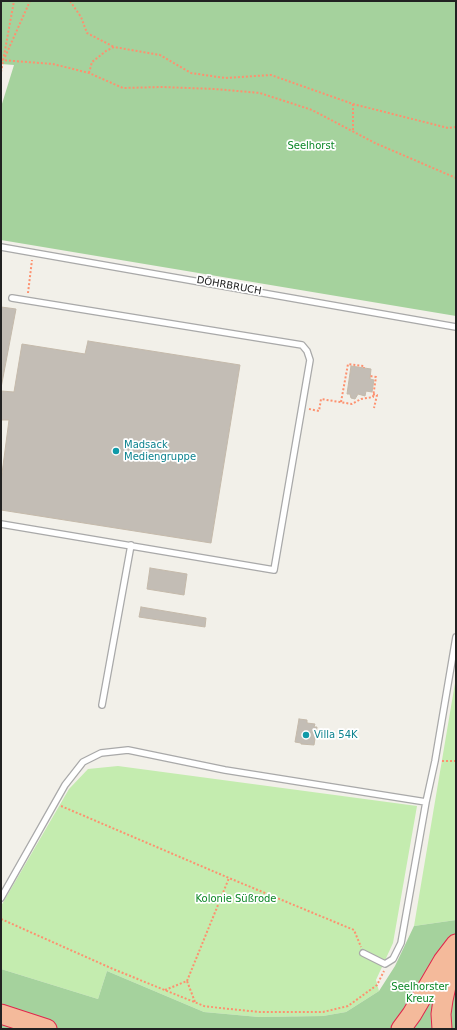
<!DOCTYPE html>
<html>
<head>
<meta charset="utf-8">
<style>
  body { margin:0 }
  #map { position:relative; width:457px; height:1030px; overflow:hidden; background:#f2f0e9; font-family:"DejaVu Sans",sans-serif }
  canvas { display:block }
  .frame { position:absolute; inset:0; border:2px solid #222; pointer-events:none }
</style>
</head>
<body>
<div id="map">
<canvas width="457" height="1030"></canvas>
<div class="frame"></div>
</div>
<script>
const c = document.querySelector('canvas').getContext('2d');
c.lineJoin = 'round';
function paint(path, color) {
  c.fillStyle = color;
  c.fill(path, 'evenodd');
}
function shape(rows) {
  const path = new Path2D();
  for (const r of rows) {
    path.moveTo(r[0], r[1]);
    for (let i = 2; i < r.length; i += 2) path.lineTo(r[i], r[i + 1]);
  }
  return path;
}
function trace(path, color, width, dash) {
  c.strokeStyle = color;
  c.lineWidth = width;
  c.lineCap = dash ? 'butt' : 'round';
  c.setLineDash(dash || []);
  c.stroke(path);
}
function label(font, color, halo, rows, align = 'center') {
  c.font = font + ' "DejaVu Sans",sans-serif';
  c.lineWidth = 3.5;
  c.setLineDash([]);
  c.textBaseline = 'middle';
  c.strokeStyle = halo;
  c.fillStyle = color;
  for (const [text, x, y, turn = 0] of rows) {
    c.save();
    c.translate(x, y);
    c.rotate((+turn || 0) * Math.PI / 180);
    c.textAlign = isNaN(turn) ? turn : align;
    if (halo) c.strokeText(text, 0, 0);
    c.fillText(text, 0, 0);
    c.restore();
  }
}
paint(shape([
  [456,677,456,920,414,926],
  [118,766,417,806,393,943,376,980,379,991,346,1012,323,1016,259,1017,204,1012,107,971,98,999,1,969,1,906,69,789,88,769]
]), '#c4ecaf');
paint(shape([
  [1,1,456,1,456,316,1,240,1,107,14,65,1,64],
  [456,920,456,1029,1,1029,1,969,98,999,107,971,204,1012,259,1017,323,1016,346,1012,379,991,395,966,414,926]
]), '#a5d29d');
const building = shape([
  [1,307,16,309,1,388,1,307],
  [88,341,240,365,211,543,1,510,1,481,9,420,1,420,1,391,14,392,22,344,85,354,88,341],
  [351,366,371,369,370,379,374,380,372,392,366,391,365,396,358,394,355,399,351,398,350,394,347,394,351,366],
  [150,568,187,574,184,595,147,589,150,568],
  [141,607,206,618,205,627,139,617,141,607],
  [299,719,307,720,307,723,315,724,314,727,317,727,314,745,301,744,301,743,295,742,299,719]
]);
paint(building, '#c3bdb5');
trace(building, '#c4b9aa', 1);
const service = shape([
  [1,247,456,327],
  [1,524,274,570,310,360,307,351,302,345,12,298],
  [102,705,131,545],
  [1,898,65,785,83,762,101,753,128,750,225,770,426,802],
  [363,953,385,964,393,959,401,943,426,802,435,761,456,637]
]);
const trunk = shape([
  [1,1014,47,1029],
  [401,1029,412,1014,443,961,456,944],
  [442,1029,441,1014,443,1000,446,986,456,967]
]);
trace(service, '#a9a9a9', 8);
trace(trunk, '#e0264c', 21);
trace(shape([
  [70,1,81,17,87,33,114,47],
  [5,57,30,1],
  [1,60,53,64,89,73,123,88,162,87,215,89,260,93,312,110,375,143,456,178],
  [1,72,14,1],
  [89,73,92,62,106,51,114,47,160,55,191,73,225,78,271,75,353,104,448,128,456,127],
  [353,104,353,132],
  [28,293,32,260],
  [373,394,377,395,374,408],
  [341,402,348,364,364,366,364,368],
  [309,409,319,411,321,399,352,404,361,399,373,397,376,377,370,376],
  [442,761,456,761],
  [61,806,229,878,354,930,361,947],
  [1,919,113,969,204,1006,220,1008,260,1012,323,1012,348,1006,377,985,384,971],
  [187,981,229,878],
  [165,990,187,981,195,1002]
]), '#fd916f', 2, [2, 2]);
trace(service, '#fff', 5.5);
trace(trunk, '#f4ba9b', 19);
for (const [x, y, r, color] of [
  [116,451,4,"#0f9aa8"],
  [306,735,4,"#0f9aa8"]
]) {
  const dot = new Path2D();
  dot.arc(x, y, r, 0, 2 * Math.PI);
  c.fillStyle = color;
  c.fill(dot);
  trace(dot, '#fff', 1.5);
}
label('10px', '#0a8625', '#fff', [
  ["Seelhorst",311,146],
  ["Kolonie Süßrode",236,899],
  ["Seelhorster",420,987],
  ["Kreuz",420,999]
]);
label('10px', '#222', '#fff', [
  ["DÖHRBRUCH",229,286,10]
]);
label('10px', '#0d838f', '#fff', [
  ["Madsack",124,445],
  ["Mediengruppe",124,457],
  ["Villa 54K",314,735]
], 'left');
</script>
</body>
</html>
